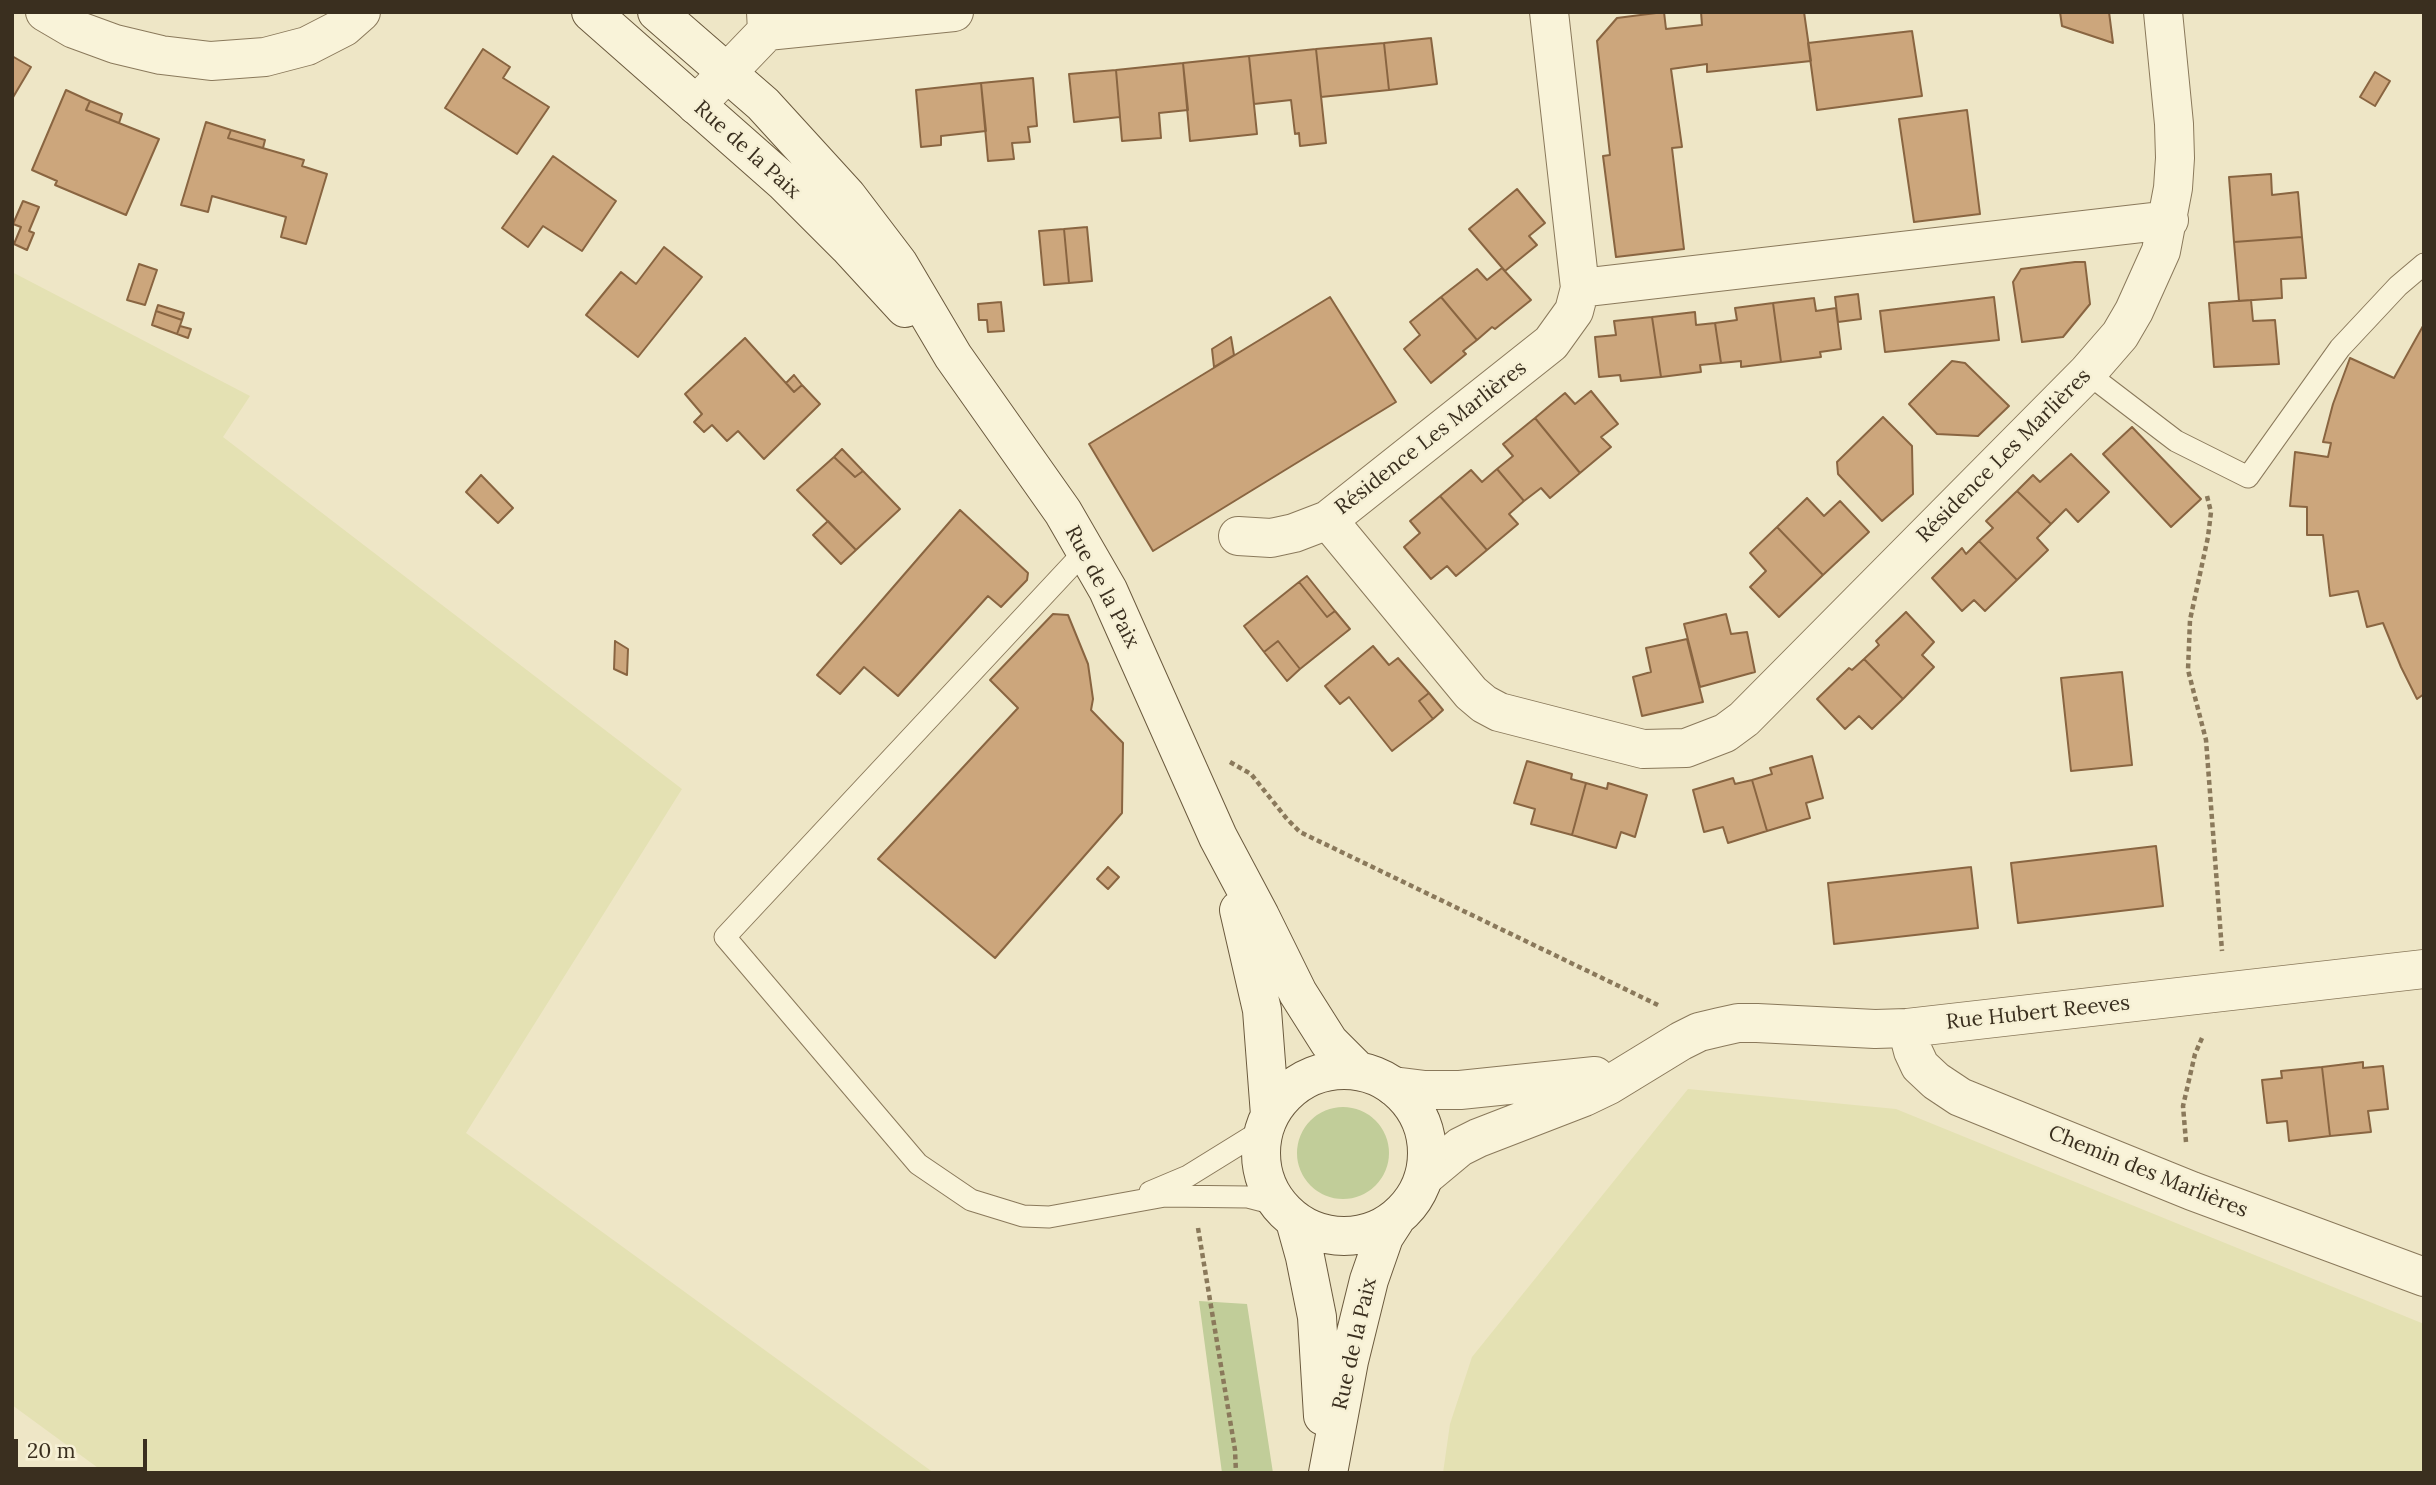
<!DOCTYPE html>
<html>
<head>
<meta charset="utf-8">
<style>
  body { margin:0 }
  #map { position:relative; width:2436px; height:1485px; overflow:hidden; background:#eee6c6; font-family:Lora,serif }
  canvas { display:block }
  .frame { position:absolute; inset:0; border:14px solid #3a2f1f; pointer-events:none }
  .scale { position:absolute; left:14px; top:1439px; width:133px; height:32px; box-sizing:border-box; border:4px solid #3a2f1f; border-top:0; padding-left:9px; font-size:21px; line-height:24px; white-space:nowrap; color:#3a2f1f; -webkit-text-stroke:5px #f6f0d5; paint-order:stroke }
</style>
</head>
<body>
<div id="map">
<canvas width="2436" height="1485"></canvas>
<div class="frame"></div>
<div class="scale">20 m</div>
</div>
<script>
const c = document.querySelector('canvas').getContext('2d');
c.lineJoin = 'round';
function paint(path, color) {
  c.fillStyle = color;
  c.fill(path, 'evenodd');
}
function shape(rows) {
  const path = new Path2D();
  for (const r of rows) {
    if (r.length === 3) {
      path.moveTo(r[0] + r[2], r[1]);
      path.arc(r[0], r[1], r[2], 0, 2 * Math.PI);
      continue;
    }
    path.moveTo(r[0], r[1]);
    for (let i = 2; i < r.length; i += 2) path.lineTo(r[i], r[i + 1]);
  }
  return path;
}
function trace(path, color, width, dash) {
  c.strokeStyle = color;
  c.lineWidth = width;
  c.lineCap = dash ? 'butt' : 'round';
  c.setLineDash(dash || []);
  c.stroke(path);
}
function label(font, color, halo, rows, align = 'center') {
  c.font = font + ' Lora,serif';
  c.lineWidth = 5;
  c.setLineDash([]);
  c.textBaseline = 'middle';
  c.strokeStyle = halo;
  c.fillStyle = color;
  for (const [text, x, y, turn = 0] of rows) {
    c.save();
    c.translate(x, y);
    c.rotate((+turn || 0) * Math.PI / 180);
    c.textAlign = isNaN(turn) ? turn : align;
    if (halo) c.strokeText(text, 0, 0);
    c.fillText(text, 0, 0);
    c.restore();
  }
}
paint(shape([
  [12,272,250,396,223,437,682,789,466,1133,934,1473,105,1473,12,1405],
  [1688,1089,1896,1109,2424,1324,2424,1473,1443,1473,1450,1424,1472,1357]
]), '#e4e1b3');
paint(shape([
  [1343,1153,46],
  [1199,1301,1247,1304,1273,1473,1222,1473]
]), '#c1cd99');
const building = shape([
  [1664,12,1666,29,1702,25,1701,12,1804,12,1811,61,1707,72,1707,64,1671,69,1682,147,1672,148,1684,249,1616,257,1603,156,1610,155,1597,41,1617,18,1664,12],
  [2060,12,2109,12,2113,43,2062,26,2060,12],
  [1912,31,1922,96,1817,110,1808,43,1912,31],
  [1431,38,1437,84,1389,90,1384,43,1431,38],
  [1384,43,1389,90,1321,97,1316,49,1384,43],
  [483,49,510,67,503,78,549,107,517,154,445,108,483,49],
  [1316,49,1326,143,1300,146,1299,133,1295,134,1291,100,1254,104,1249,56,1316,49],
  [12,56,31,67,12,99,12,56],
  [1249,56,1257,134,1190,141,1183,63,1249,56],
  [1183,63,1188,110,1159,113,1161,138,1122,141,1116,70,1183,63],
  [1116,70,1120,117,1074,122,1069,74,1116,70],
  [2375,72,2390,81,2375,106,2360,97,2375,72],
  [1033,78,1037,126,1028,127,1030,142,1012,143,1014,159,988,161,981,83,1033,78],
  [981,83,986,131,941,136,941,145,921,147,916,90,981,83],
  [66,90,90,101,86,110,159,139,126,215,55,185,57,181,32,170,66,90],
  [90,101,122,114,119,123,86,110,90,101],
  [1967,110,1980,214,1914,222,1899,119,1967,110],
  [206,122,231,130,228,138,304,160,302,166,327,174,306,244,281,237,286,217,212,196,208,212,181,205,206,122],
  [231,130,265,140,263,148,228,138,231,130],
  [553,156,616,201,582,251,543,226,528,247,502,228,553,156],
  [2271,174,2272,195,2298,192,2302,237,2234,242,2229,177,2271,174],
  [1517,189,1545,223,1529,236,1537,245,1505,271,1469,229,1517,189],
  [23,201,39,207,29,231,34,233,27,250,14,244,21,227,13,224,23,201],
  [1087,227,1092,281,1069,283,1064,229,1087,227],
  [1064,229,1069,283,1044,285,1039,231,1064,229],
  [2302,237,2306,278,2281,279,2282,298,2239,301,2234,242,2302,237],
  [664,247,702,277,638,357,586,315,621,272,636,284,664,247],
  [2075,262,2085,262,2090,304,2063,337,2022,342,2013,282,2021,269,2075,262],
  [139,264,157,270,145,305,127,300,139,264],
  [1502,268,1531,300,1495,329,1492,327,1477,340,1441,297,1477,269,1487,280,1502,268],
  [1858,294,1861,319,1838,322,1835,297,1858,294],
  [1330,297,1396,402,1153,551,1089,444,1330,297],
  [1441,297,1477,340,1463,351,1466,354,1431,383,1404,349,1420,335,1410,322,1441,297],
  [1994,297,1999,340,1885,352,1880,311,1994,297],
  [1814,298,1816,311,1836,308,1841,349,1820,352,1821,357,1781,362,1773,303,1814,298],
  [2251,300,2253,321,2275,320,2279,364,2214,367,2209,303,2251,300],
  [1001,302,1004,331,988,332,987,320,979,320,978,304,1001,302],
  [1773,303,1781,362,1741,367,1741,361,1721,363,1715,323,1737,320,1735,308,1773,303],
  [158,305,184,313,182,320,156,311,158,305],
  [156,311,182,320,177,334,152,325,156,311],
  [1695,312,1696,325,1715,323,1721,363,1700,365,1701,372,1661,377,1652,317,1695,312],
  [1652,317,1661,377,1621,381,1620,375,1599,377,1595,337,1616,335,1614,321,1652,317],
  [180,326,191,329,188,338,177,334,180,326],
  [2423,326,2424,694,2417,699,2401,667,2383,623,2367,627,2358,591,2330,596,2323,535,2307,535,2307,507,2290,506,2295,452,2328,457,2331,443,2323,442,2333,404,2350,358,2394,378,2423,326],
  [1231,337,1234,355,1214,367,1212,349,1231,337],
  [745,338,794,392,802,385,820,404,764,459,738,431,727,441,712,425,704,432,694,422,702,414,685,394,745,338],
  [1952,361,1965,363,2009,406,1978,436,1937,434,1909,404,1952,361],
  [794,375,802,385,794,392,786,383,794,375],
  [1591,391,1618,424,1601,437,1611,447,1580,473,1535,418,1565,393,1575,404,1591,391],
  [1883,417,1912,446,1913,494,1882,521,1838,474,1837,462,1883,417],
  [1535,418,1580,473,1550,498,1541,488,1524,501,1497,469,1513,456,1503,444,1535,418],
  [2132,427,2201,499,2171,527,2103,454,2132,427],
  [842,449,863,471,855,477,834,457,842,449],
  [2071,454,2109,492,2078,522,2066,509,2051,524,2017,491,2033,475,2040,482,2071,454],
  [834,457,855,477,863,471,900,509,856,550,797,490,834,457],
  [1497,469,1524,501,1509,514,1518,524,1487,550,1440,496,1471,470,1482,482,1497,469],
  [481,475,513,508,498,523,466,492,481,475],
  [2017,491,2051,524,2037,538,2048,550,2017,580,1979,541,1993,528,1986,521,2017,491],
  [1440,496,1487,550,1456,576,1447,566,1431,579,1404,547,1420,533,1410,521,1440,496],
  [1807,498,1824,516,1840,501,1869,532,1823,575,1777,527,1807,498],
  [960,510,1028,573,1027,580,1001,607,988,596,898,696,864,667,840,694,817,675,960,510],
  [828,521,856,550,841,564,813,535,828,521],
  [1777,527,1823,575,1779,617,1750,587,1766,571,1750,553,1777,527],
  [1979,541,2017,580,1985,611,1974,600,1962,611,1932,578,1962,548,1966,554,1979,541],
  [1307,576,1335,611,1327,617,1299,582,1307,576],
  [1299,582,1327,617,1335,611,1350,629,1300,669,1278,641,1264,652,1244,626,1299,582],
  [1906,612,1934,642,1922,655,1934,667,1903,699,1864,659,1879,645,1876,641,1906,612],
  [1053,614,1068,615,1088,664,1093,699,1091,710,1123,743,1122,813,995,958,878,859,1018,708,990,680,1053,614],
  [1726,614,1731,634,1747,632,1755,672,1700,687,1684,624,1726,614],
  [1687,639,1703,702,1642,716,1633,677,1651,672,1646,648,1687,639],
  [615,641,628,649,627,675,614,669,615,641],
  [1278,641,1300,669,1287,681,1264,652,1278,641],
  [1373,646,1389,665,1398,658,1429,693,1419,701,1433,719,1392,751,1349,697,1340,704,1325,686,1373,646],
  [1864,659,1903,699,1872,729,1859,716,1845,729,1817,699,1849,668,1852,670,1864,659],
  [2122,672,2132,765,2071,771,2061,678,2122,672],
  [1429,693,1443,710,1433,719,1419,701,1429,693],
  [1812,756,1823,798,1806,803,1810,818,1767,831,1752,780,1772,774,1770,768,1812,756],
  [1527,761,1572,774,1571,779,1586,783,1572,835,1531,824,1535,809,1514,803,1527,761],
  [1733,778,1735,784,1752,780,1767,831,1728,843,1723,827,1704,832,1693,790,1733,778],
  [1586,783,1607,789,1608,783,1647,795,1635,837,1621,832,1616,848,1572,835,1586,783],
  [2156,846,2163,906,2018,923,2011,863,2156,846],
  [1108,867,1119,877,1108,889,1097,879,1108,867],
  [1971,867,1978,928,1834,944,1828,883,1971,867],
  [2363,1062,2363,1068,2383,1066,2388,1109,2368,1111,2371,1132,2330,1136,2322,1067,2363,1062],
  [2322,1067,2330,1136,2289,1141,2287,1121,2267,1123,2262,1080,2282,1078,2281,1071,2322,1067]
]);
paint(building, '#cca67c');
trace(building, '#896541', 2);
const lane = shape([
  [2087,373,2176,441,2248,477,2340,348,2398,286,2424,264],
  [1086,550,725,937,918,1164,971,1200,1023,1216,1049,1217,1165,1196,1248,1197,1279,1205],
  [1150,1192,1188,1176,1264,1129]
]);
const street = shape([
  [45,12,74,29,115,44,161,55,211,61,265,57,307,46,344,27,361,12],
  [767,31,954,12],
  [696,105,767,31,766,12],
  [1580,288,2169,220],
  [1328,520,1471,693,1484,704,1499,712,1643,749,1686,748,1725,733,1744,719,2087,373,2120,335,2134,311,2161,251,2173,188,2175,158,2174,124,2163,12],
  [1238,536,1271,538,1294,533,1328,520,1551,343,1574,311,1580,288,1549,12],
  [1907,1028,1913,1051,1920,1066,1936,1081,1960,1097,2192,1191,2424,1277],
  [1393,1086,1425,1090,1460,1090,1595,1076],
  [1424,1177,1460,1147,1478,1138,1584,1097,1609,1085,1681,1041,1699,1032,1720,1027,1738,1023,1757,1023,1875,1029,1907,1028,2424,969]
]);
const secondary = shape([
  [591,12,785,183,848,246,905,308],
  [657,12,763,104,847,196,898,263,953,356,1063,512,1108,590,1218,837,1260,916,1298,993,1329,1042,1358,1071],
  [1239,910,1262,1010,1270,1115],
  [1344,1153,83],
  [1295,1221,1305,1257,1317,1317,1323,1416],
  [1328,1473,1349,1361,1369,1280,1384,1237,1395,1220]
]);
trace(lane, '#8a795b', 23);
trace(street, '#8a795b', 40);
trace(secondary, '#6b5a3e', 40);
trace(shape([
  [2207,496,2211,512,2208,537,2190,620,2188,670,2206,740,2222,951],
  [1230,762,1251,774,1287,819,1300,832,1658,1005],
  [2186,1142,2183,1106,2195,1054,2202,1038],
  [1198,1228,1235,1450,1236,1473]
]), '#8a795b', 4.5, [5, 3.5]);
trace(lane, '#f9f3d9', 21);
trace(street, '#f9f3d9', 38);
trace(secondary, '#f9f3d9', 38);
label('21px', '#3a2f1f', '#f6f0d5', [
  ["Rue de la Paix",747,150,42],
  ["Résidence Les Marlières",1431,438,-38],
  ["Résidence Les Marlières",2004,456,-45],
  ["Rue de la Paix",1102,587,62],
  ["Rue Hubert Reeves",2038,1013,-6],
  ["Chemin des Marlières",2148,1172,22],
  ["Rue de la Paix",1355,1344,-77]
]);
</script>
</body>
</html>
